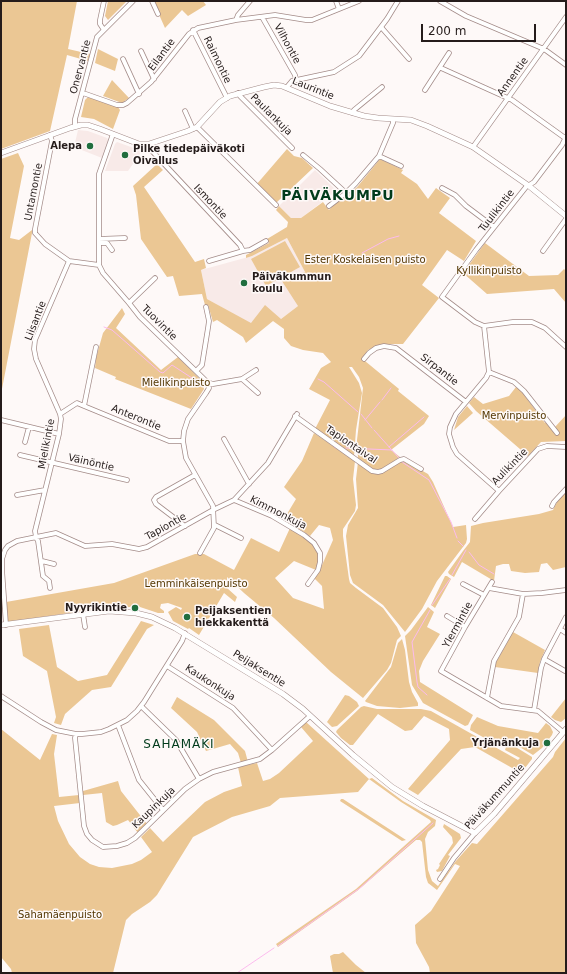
<!DOCTYPE html>
<html>
<head>
<meta charset="utf-8">
<style>
  body { margin:0 }
  #map { position:relative; width:567px; height:974px; overflow:hidden; background:#fef9f8; font-family:"DejaVu Sans",sans-serif }
  canvas { display:block }
  .frame { position:absolute; inset:0; border:2px solid #251c1b; pointer-events:none }
  .scale { position:absolute; left:421px; top:24px; width:115px; height:18px; box-sizing:border-box; border:2px solid #251c1b; border-top:0; padding-left:5px; font-size:12px; line-height:14px; white-space:nowrap; color:#251c1b; -webkit-text-stroke:3px #fef9f8; paint-order:stroke }
</style>
</head>
<body>
<div id="map">
<canvas width="567" height="974"></canvas>
<div class="frame"></div>
<div class="scale">200 m</div>
</div>
<script>
const c = document.querySelector('canvas').getContext('2d');
c.lineJoin = 'round';
function paint(path, color) {
  c.fillStyle = color;
  c.fill(path, 'evenodd');
}
function shape(rows) {
  const path = new Path2D();
  for (const r of rows) {
    path.moveTo(r[0], r[1]);
    for (let i = 2; i < r.length; i += 2) path.lineTo(r[i], r[i + 1]);
  }
  return path;
}
function trace(path, color, width, dash) {
  c.strokeStyle = color;
  c.lineWidth = width;
  c.lineCap = dash ? 'butt' : 'round';
  c.setLineDash(dash || []);
  c.stroke(path);
}
function label(font, color, halo, rows, align = 'center') {
  c.font = font + ' "DejaVu Sans",sans-serif';
  c.lineWidth = 3;
  c.setLineDash([]);
  c.textBaseline = 'middle';
  c.strokeStyle = halo;
  c.fillStyle = color;
  for (const [text, x, y, turn = 0] of rows) {
    c.save();
    c.translate(x, y);
    c.rotate((+turn || 0) * Math.PI / 180);
    c.textAlign = isNaN(turn) ? turn : align;
    if (halo) c.strokeText(text, 0, 0);
    c.fillText(text, 0, 0);
    c.restore();
  }
}
paint(shape([
  [78,130,88,131,107,138,108,140,102,158,74,147],
  [117,142,142,151,128,171,105,171,115,144],
  [315,170,335,189,335,192,301,218,291,218,279,206],
  [287,238,305,272,294,276,298,306,281,319,251,324,207,299,201,270,252,256]
]), '#f8eae8');
paint(shape([
  [1,1,77,1,68,49,90,54,88,61,67,55,50,131,1,149],
  [108,1,127,1,108,20,105,16],
  [153,1,203,1,206,5,188,16,182,10,165,28],
  [98,49,118,59,115,71,95,63],
  [112,80,129,98,122,103,103,96],
  [89,96,118,107,120,110,113,129,94,119,81,117,85,100],
  [287,149,294,156,302,158,313,168,276,203,256,185],
  [18,153,24,166,10,238,19,240,32,230,32,233,1,394,1,159],
  [380,159,403,170,401,173,417,184,428,199,436,188,450,198,439,213,476,241,464,261,447,250,422,285,439,298,403,344,382,344,368,350,363,357,365,361,399,389,398,391,429,416,424,424,391,450,400,457,386,467,378,470,371,469,358,458,357,440,363,388,359,377,352,367,349,367,359,383,362,393,356,430,354,456,315,429,330,400,309,389,321,368,331,362,323,353,303,350,291,346,284,338,284,329,273,321,246,343,243,337,217,320,213,322,208,305,205,305,202,294,179,296,173,276,167,277,141,239,136,195,133,186,157,164,163,170,144,187,195,262,204,259,206,268,201,270,207,299,251,323,265,305,281,319,298,306,280,278,266,286,251,259,285,241,300,267,282,277,294,276,305,272,287,238,252,256,246,258,246,255,269,243,267,239,287,227,288,222,276,210,279,206,291,218,301,218,323,202,329,210,339,199,347,194,348,196,358,186],
  [485,243,529,276,558,275,564,269,566,271,566,303,554,289,487,294,463,273],
  [122,308,125,314,116,328,161,370,178,357,202,381,204,389,191,409,115,379,116,377,95,368,96,358,103,333],
  [516,387,519,388,545,423,550,421,555,427,566,415,566,441,541,442,528,456,476,411,469,403,474,397,483,404,509,396],
  [467,406,473,413,454,430,458,417],
  [314,433,355,461,353,479,356,505,355,511,343,529,343,536,349,579,350,583,356,588,383,608,397,627,401,636,397,640,391,663,387,670,363,698,331,672,274,618,244,593,227,577,227,588,237,597,235,602,224,593,199,635,189,628,188,629,173,621,168,612,176,607,181,610,182,608,168,603,161,604,160,608,164,611,164,613,158,613,134,605,130,607,83,611,8,622,6,602,114,583,195,554,204,554,234,570,251,538,279,552,290,528,308,539,316,547,320,556,316,570,294,561,275,578,293,598,324,609,322,586,314,578,319,572,333,540,330,528,319,525,310,536,284,519,296,499,284,487,302,461],
  [402,461,405,461,428,474,433,482,453,527,466,525,467,539,466,543,437,581,422,609,405,632,383,605,353,583,350,575,346,536,348,525,358,508,356,479,358,462,372,473,384,472],
  [566,491,566,567,553,570,547,563,541,564,539,572,525,573,511,571,509,564,503,564,496,566,494,581,462,562,454,577,449,574,448,572,463,551,470,542,471,526,483,523,539,514,553,510,559,498],
  [445,576,447,576,451,579,435,608,431,605],
  [428,607,434,612,427,627,440,634,423,661,419,671,420,682,473,715,468,725,465,726,423,703,412,685,405,636,411,630],
  [141,621,154,625,147,629,111,687,92,690,65,714,61,725,54,723,56,717,47,671,23,656,19,629,49,625,57,667,78,681,107,675],
  [513,632,545,650,540,662,538,673,495,667,496,662],
  [402,639,405,650,409,682,412,692,418,703,418,706,400,708,377,706,366,702,365,701,391,667,398,643],
  [345,695,349,696,357,702,359,706,337,726,332,727,327,722],
  [177,697,214,720,245,751,248,762,241,763,238,753,230,744,206,751,197,732,171,708],
  [566,698,566,718,561,722,555,720,551,717],
  [364,706,377,709,421,709,431,711,518,760,520,758,505,750,506,747,509,745,514,746,532,757,532,759,521,773,475,747,461,749,418,795,408,789,450,740,449,729,424,716,412,730,405,731,378,714,353,745,350,745,341,738,336,732,337,730,361,707],
  [477,717,498,726,538,733,546,723,550,726,553,732,552,735,542,748,533,755,513,743,509,743,501,747,470,730,471,725],
  [306,722,369,779,372,778,403,801,436,820,435,826,428,832,425,839,428,870,432,881,438,886,455,862,472,843,477,844,553,757,555,752,566,738,566,973,430,973,429,967,416,943,415,925,431,911,460,866,455,864,437,890,428,883,426,877,422,842,420,840,416,840,357,891,278,947,276,944,356,889,431,822,430,820,401,802,369,779,358,792,280,798,270,806,232,817,193,837,157,895,150,902,132,914,126,920,113,973,12,973,11,969,1,957,1,729,40,760,52,734,57,735,54,754,59,797,79,795,80,803,54,806,58,821,69,844,80,857,90,864,99,867,112,868,132,864,141,860,152,852,141,837,150,828,163,842,205,802,224,792,242,786,238,767,257,763,263,781,270,779,279,773,313,741,301,727],
  [118,781,121,791,147,824,138,833,128,820,117,825,113,826,106,822,102,793,83,795,83,791],
  [341,799,343,799,406,840,402,841,340,801],
  [444,824,460,834,461,838,448,855,450,856,442,871,437,872,436,870,438,869,440,865,439,864,453,843,452,837,443,827],
  [343,952,356,965,366,973,333,973,330,956,334,954,339,954]
]), '#ebc794');
trace(shape([
  [362,253,388,239,399,236],
  [104,327,112,330,160,372,163,373,172,365,195,380],
  [318,379,324,382,358,412],
  [382,400,391,388],
  [361,414,372,428],
  [365,420,380,402],
  [374,430,399,458],
  [334,447,335,448],
  [389,447,424,417],
  [346,448,392,450],
  [402,462,429,480,451,522,457,538],
  [458,541,463,546],
  [469,552,479,565,494,574],
  [452,575,466,550],
  [432,605,450,579],
  [427,695,418,687,417,682,412,642,430,610],
  [278,946,360,888,433,823],
  [237,973,274,948]
]), '#fcbbee', 1);
const minor = shape([
  [104,1,100,20,100,24,104,30],
  [152,1,158,14],
  [336,1,339,9],
  [440,1,466,16,544,49,566,65],
  [262,17,295,75,296,80],
  [236,20,275,15,306,20,312,20,359,1],
  [381,27,409,59],
  [193,30,227,98],
  [141,51,154,79],
  [123,59,139,94],
  [441,68,512,100,565,138],
  [287,87,292,81,334,72,359,56,387,19,398,1],
  [425,90,449,53],
  [83,93,117,105,123,105,127,103,151,82,189,34,198,28,236,20,238,15,250,1],
  [238,93,240,96,292,148],
  [185,111,193,129],
  [353,113,354,110,382,87],
  [75,126,75,119,97,37,133,1],
  [197,127,276,205],
  [113,134,99,174,99,265,103,273,129,303,140,317,202,377,207,382,209,388,206,393,188,419,184,431,183,441,186,458,213,506,214,528,200,553],
  [50,135,52,141,35,229,35,233,45,244,69,261],
  [566,137,562,145,534,182,526,187,476,250,442,297,475,322,484,326,513,322,532,322,545,328,566,347],
  [149,144,152,151,240,245,243,251,250,250,266,241],
  [473,147,566,17],
  [303,155,320,169,346,193],
  [379,156,401,166],
  [442,188,455,195,466,206,494,227],
  [329,206,346,193,356,183,379,156,393,123,393,119],
  [99,239,125,238],
  [99,243,107,243,112,250],
  [543,251,566,219],
  [209,261,243,251],
  [129,303,155,278],
  [484,326,489,372,486,378,456,414,450,427,449,434,453,447,457,454,499,491],
  [364,359,369,353,376,348,384,346,396,348,466,402],
  [196,371,202,365,208,328,209,321,206,307],
  [489,372,514,382,524,391,557,433],
  [242,379,258,393],
  [207,382,213,384,242,379,256,370],
  [84,406,169,441,183,441],
  [60,414,36,359,34,349,35,340,69,261,99,265],
  [295,416,372,471,378,472,382,471,400,460,404,459,421,469],
  [1,420,59,434],
  [224,439,249,484],
  [25,442,29,427],
  [20,455,127,480],
  [17,495,45,490],
  [234,500,272,516,304,535,314,543,320,553,320,562,318,570,308,584],
  [552,506,554,502,566,489],
  [475,519,499,491,538,449,547,446,566,447],
  [215,525,241,538],
  [185,526,156,504,154,500,156,497,195,475],
  [42,561,54,564],
  [492,582,465,627,441,671,501,706,538,711,563,732],
  [463,584,484,595],
  [50,588,49,581,43,576,38,541,36,537,35,531,59,434,61,419,60,414,77,403,84,406,96,347],
  [489,588,523,594,542,593,566,590],
  [83,614,85,627],
  [447,616,465,627],
  [6,625,2,570,2,559,5,550,8,546,17,541,56,533,85,546,112,544,139,549,147,547,213,510,234,500,268,463,297,414],
  [560,629,566,633],
  [544,659,565,671],
  [167,666,233,708,272,750,310,716],
  [1,696,41,722,56,730,76,734,82,734,101,732,109,729,127,720,137,711,144,702,182,641,185,633],
  [487,698,494,661,519,617,523,594],
  [141,706,176,740,199,779],
  [534,710,541,668,544,659,566,617],
  [118,725,139,780,163,810],
  [76,734,75,738,84,826,87,834,92,840,103,847,117,846,127,843,135,838,185,789,199,779,213,772,260,759,272,750],
  [440,879,454,858,475,833]
]);
const tertiary = shape([
  [1,153,70,128,81,125,88,125,100,129,139,144,149,144,188,131,197,127,220,102,230,96,264,87,274,85,282,86,330,106,364,116,378,118,411,120,427,126,473,147,529,186,566,216],
  [1,625,109,611,136,613,152,617,175,628,283,694,303,709,353,755,392,787,423,806,475,833,494,814,566,729]
]);
trace(minor, '#a48c89', 5.5);
trace(tertiary, '#a48c89', 6);
trace(minor, '#fff', 4);
trace(tertiary, '#fff', 5);
for (const [x, y, r, color] of [
  [90,146,4,"#206e3e"],
  [125,155,4,"#206e3e"],
  [244,283,4,"#206e3e"],
  [135,608,4,"#206e3e"],
  [187,617,4,"#206e3e"],
  [547,743,4,"#206e3e"]
]) {
  const dot = new Path2D();
  dot.arc(x, y, r, 0, 2 * Math.PI);
  c.fillStyle = color;
  c.fill(dot);
  trace(dot, '#fef9f8', 1.5);
}
label('10px', '#251c1b', '#fef9f8', [
  ["Vilhontie",287,44,61],
  ["Eilantie",162,55,-53],
  ["Raimontie",217,60,64],
  ["Onervantie",81,67,-75],
  ["Annentie",513,77,-54],
  ["Laurintie",313,89,22],
  ["Paulankuja",271,115,45],
  ["Untamontie",34,192,-79],
  ["Ismontie",210,202,47],
  ["Tuulikintie",497,211,-52],
  ["Liisantie",36,321,-69],
  ["Tuovintie",159,323,45],
  ["Sirpantie",439,370,38],
  ["Anterontie",136,418,22],
  ["Mielikintie",47,444,-79],
  ["Tapiontaival",351,445,34],
  ["Väinöntie",91,463,13],
  ["Aulikintie",510,467,-46],
  ["Kimmonkuja",278,513,27],
  ["Tapiontie",166,527,-29],
  ["Ylermintie",458,625,-61],
  ["Peijaksentie",259,669,32],
  ["Kaukonkuja",210,683,33],
  ["Päiväkummuntie",495,797,-48],
  ["Kaupinkuja",154,808,-44]
]);
label('bold 10px', '#251c1b', '#fef9f8', [
  ["Alepa",82,146],
  ["Pilke tiedepäiväkoti",133,149,"left"],
  ["Oivallus",133,161,"left"],
  ["Päiväkummun",252,277,"left"],
  ["koulu",252,289,"left"],
  ["Nyyrikintie",127,608],
  ["Peijaksentien",195,611,"left"],
  ["hiekkakenttä",195,623,"left"],
  ["Yrjänänkuja",539,743]
], 'right');
label('10px', '#533600', '#fef9f8', [
  ["Ester Koskelaisen puisto",365,260],
  ["Kyllikinpuisto",489,271],
  ["Mielikinpuisto",176,383],
  ["Mervinpuisto",514,416],
  ["Lemminkäisenpuisto",196,584],
  ["Sahamäenpuisto",60,915]
]);
c.letterSpacing = '1px';
label('12px', '#013b1b', '#fef9f8', [
  ["SAHAMÄKI",179,745]
]);
c.letterSpacing = '0px';
c.letterSpacing = '1px';
label('bold 14px', '#013b1b', '#fef9f8', [
  ["PÄIVÄKUMPU",338,196]
]);
c.letterSpacing = '0px';
</script>
</body>
</html>
